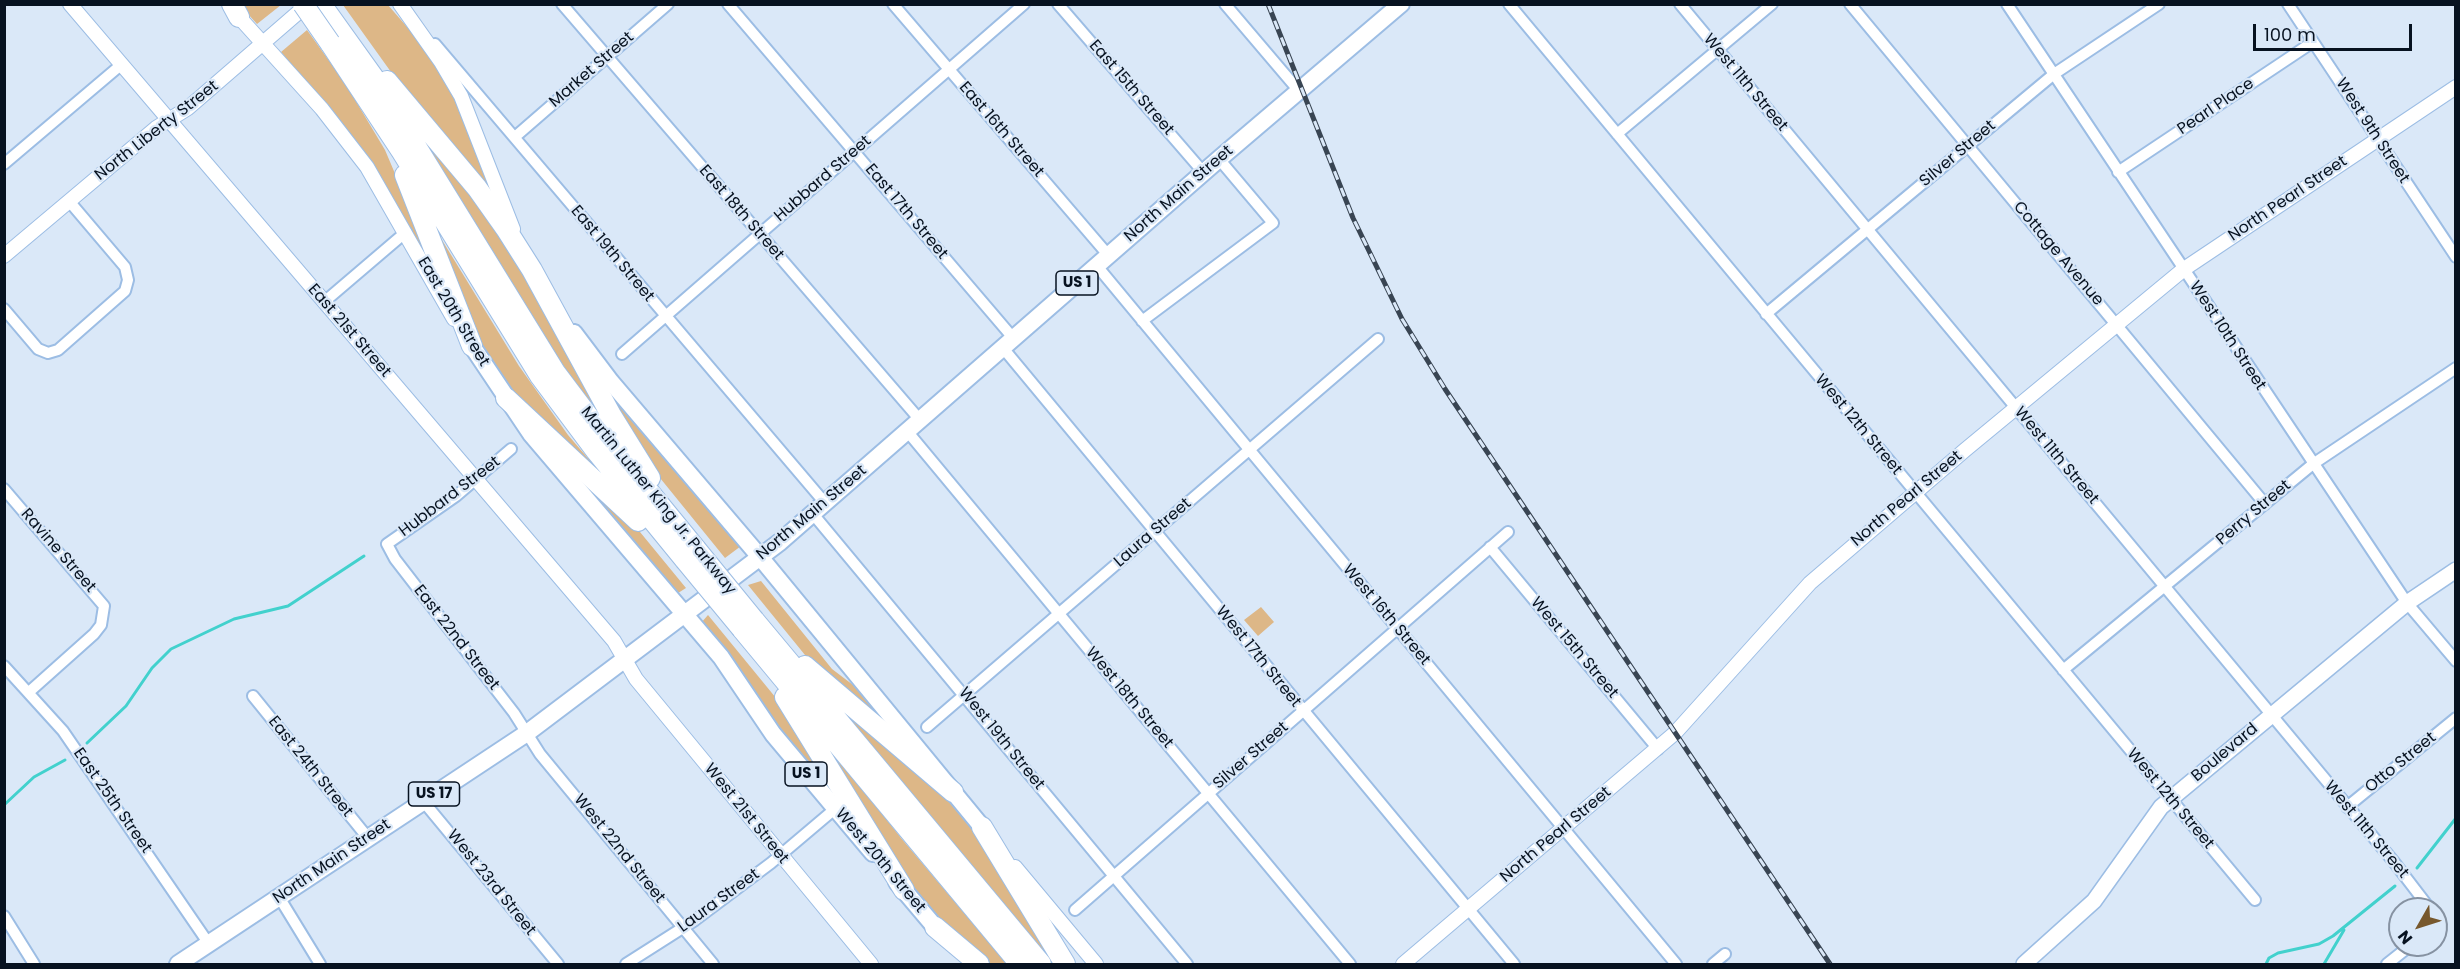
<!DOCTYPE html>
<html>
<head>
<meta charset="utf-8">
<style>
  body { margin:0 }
  #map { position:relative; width:2460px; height:969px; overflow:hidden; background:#dae8f8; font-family:Poppins,sans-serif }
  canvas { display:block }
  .frame { position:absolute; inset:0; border:6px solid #071220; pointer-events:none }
  .north { position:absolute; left:2388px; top:897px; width:60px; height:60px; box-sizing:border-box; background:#dae8f8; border:2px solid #8692a2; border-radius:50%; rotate:231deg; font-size:16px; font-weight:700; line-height:24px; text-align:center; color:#071220 }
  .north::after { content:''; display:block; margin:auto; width:21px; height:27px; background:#77582d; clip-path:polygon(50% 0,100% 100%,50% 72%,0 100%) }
  .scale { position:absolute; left:2253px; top:24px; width:159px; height:27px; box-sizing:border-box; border:3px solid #071220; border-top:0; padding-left:8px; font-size:18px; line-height:21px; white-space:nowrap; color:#071220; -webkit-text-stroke:4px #dae8f8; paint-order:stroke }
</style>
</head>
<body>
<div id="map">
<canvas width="2460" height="969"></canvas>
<div class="frame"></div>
<div class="north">N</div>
<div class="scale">100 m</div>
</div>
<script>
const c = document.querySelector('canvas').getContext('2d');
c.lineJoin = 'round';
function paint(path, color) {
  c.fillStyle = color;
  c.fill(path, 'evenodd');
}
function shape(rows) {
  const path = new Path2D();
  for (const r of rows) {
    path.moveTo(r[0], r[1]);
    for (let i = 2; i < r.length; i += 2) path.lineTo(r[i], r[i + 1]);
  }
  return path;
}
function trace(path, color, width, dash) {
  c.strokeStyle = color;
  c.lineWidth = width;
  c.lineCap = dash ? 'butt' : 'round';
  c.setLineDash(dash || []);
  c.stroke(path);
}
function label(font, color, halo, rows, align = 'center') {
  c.font = font + ' Poppins,sans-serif';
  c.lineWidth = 4.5;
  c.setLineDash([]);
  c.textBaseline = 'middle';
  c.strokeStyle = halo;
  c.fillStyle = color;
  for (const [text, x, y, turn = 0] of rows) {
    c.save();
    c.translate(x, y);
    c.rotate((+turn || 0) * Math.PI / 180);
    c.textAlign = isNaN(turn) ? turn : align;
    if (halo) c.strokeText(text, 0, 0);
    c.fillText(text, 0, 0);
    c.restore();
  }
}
paint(shape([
  [240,5,281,5,257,24],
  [343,5,388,5,427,50,449,85,498,205,391,72],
  [307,30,345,83,385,150,441,282,318,96,281,52],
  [420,133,493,219,605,419,581,391,540,332],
  [431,222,519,366,568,435,598,470,596,472,505,384,476,342],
  [599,374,741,546,725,558,656,473,639,448],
  [540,433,640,532,686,588,675,595],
  [761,581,832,669,861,691,920,759,805,655,748,585],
  [1261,607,1274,622,1258,636,1244,620],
  [708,615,785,709,852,817,803,764,701,623],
  [815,680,952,805,987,848,1058,964,1052,964],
  [806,717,901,838,1007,964,986,964,950,931,902,877]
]), '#ddb787');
trace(shape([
  [87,743,126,706,152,668,171,649,234,619,288,606,364,556],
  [4,805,34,777,65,760],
  [2417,868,2456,818],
  [2266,964,2269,958,2278,953,2319,944,2333,936,2395,886],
  [2324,964,2344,930]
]), '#42d1cd', 3);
const minor = shape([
  [562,4,920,420],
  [728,4,1014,339],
  [893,4,1109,256],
  [1058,4,1204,173],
  [1225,4,1299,91],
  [1509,4,2255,900],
  [1680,4,2394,862,2430,909],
  [1850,4,2265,504],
  [2007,4,2407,603,2456,661],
  [2288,4,2456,257],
  [435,44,825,503],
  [1617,134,1772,4],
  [516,136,668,4],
  [4,164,122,64],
  [2118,172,2313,42],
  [1097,266,1676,964],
  [324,302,406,232],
  [4,309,38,349,48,353,58,350,125,291,128,280,125,267,69,201],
  [1766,314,2054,74,2159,4],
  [1142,321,1273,223,1219,159],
  [1003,348,1514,964],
  [622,354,1024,4],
  [907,431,1350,964],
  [511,449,456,496,387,544,395,559,514,713,540,754,713,964],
  [4,489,104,606,101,625,94,634,29,692],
  [813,514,1187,964],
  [1490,547,1658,749],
  [4,666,63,731,209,944],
  [2063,670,2313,464,2456,368],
  [253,696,368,838],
  [927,727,1378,339],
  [423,801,558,964],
  [2347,807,2456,718],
  [279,897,320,964],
  [1075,910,1508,532],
  [4,916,34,964],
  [626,964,695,920,771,863,836,808],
  [1713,964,1725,954],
  [2387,964,2411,945]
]);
const tertiary = shape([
  [70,4,614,641,636,679,871,964],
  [400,4,441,62,461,96,513,229],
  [239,17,322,109,367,167,454,319],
  [4,256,156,128,188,108,308,4],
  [1015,867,1096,964],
  [1403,964,1675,733,1810,583,1965,450,2184,269,2456,87]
]);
const secondary = shape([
  [2024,964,2094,901,2161,807,2407,603,2456,570]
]);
const primary = shape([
  [574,333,611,382,760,557,982,827],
  [472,346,531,434,721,657,773,734,873,853],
  [897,882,935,927],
  [178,964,527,733,780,542,1219,159,1401,4]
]);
const motorway = shape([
  [232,4,239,17],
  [321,4,374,78,555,372,601,433,696,549],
  [330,43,402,152,540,376,596,451,685,560],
  [387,81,477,188,506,229,532,270,611,415,650,478],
  [405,175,472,346],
  [506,398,638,521],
  [754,620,1041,964],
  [742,629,1020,964],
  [805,666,953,792],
  [785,697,904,890],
  [982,827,1065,964],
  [935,927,979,964]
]);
trace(minor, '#9cbde4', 14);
trace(tertiary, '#9cbde4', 16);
trace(secondary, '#9cbde4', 18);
trace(primary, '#9cbde4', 20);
trace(motorway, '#9cbde4', 22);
trace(minor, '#fff', 10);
trace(tertiary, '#fff', 14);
trace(secondary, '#fff', 15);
trace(primary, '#fff', 16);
trace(motorway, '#fff', 20);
const rail = shape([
  [1268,4,1353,218,1402,319,1445,389,1830,964]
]);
trace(rail, '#394553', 5);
trace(rail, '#dae8f8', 3, [9]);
const motorwayBridge = shape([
  [303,4,330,43],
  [696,549,754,620],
  [685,560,742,629]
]);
trace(motorwayBridge, '#9cbde4', 22, []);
trace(motorwayBridge, '#fff', 20);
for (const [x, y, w] of [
  [1077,283,42],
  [806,774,42],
  [434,794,51]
]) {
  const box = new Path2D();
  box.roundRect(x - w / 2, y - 12, w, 24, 4.5);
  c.fillStyle = '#dae8f8';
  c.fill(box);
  trace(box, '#071220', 1.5);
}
label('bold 15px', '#071220', null, [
  ["US 1",1077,283],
  ["US 1",806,774],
  ["US 17",434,794]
]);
label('16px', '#071220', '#dae8f8', [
  ["Market Street",592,70,-41],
  ["West 11th Street",1745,83,50],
  ["East 15th Street",1131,88,49],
  ["Pearl Place",2216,107,-34],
  ["East 16th Street",1001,130,49],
  ["North Liberty Street",157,131,-38],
  ["West 9th Street",2372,131,57],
  ["Silver Street",1958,154,-40],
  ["Hubbard Street",823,179,-41],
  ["North Main Street",1179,194,-41],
  ["North Pearl Street",2288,199,-34],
  ["East 17th Street",906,212,50],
  ["East 18th Street",741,213,49],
  ["East 19th Street",612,254,50],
  ["Cottage Avenue",2058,254,50],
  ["East 20th Street",453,312,59],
  ["East 21st Street",349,331,49],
  ["West 10th Street",2227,336,57],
  ["West 12th Street",1858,425,50],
  ["West 11th Street",2056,456,50],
  ["Hubbard Street",450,497,-37],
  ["North Pearl Street",1907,499,-40],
  ["Martin Luther King Jr. Parkway",658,501,51],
  ["North Main Street",812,513,-40],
  ["Perry Street",2254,513,-40],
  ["Laura Street",1153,533,-41],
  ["Ravine Street",58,551,49],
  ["West 16th Street",1386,615,50],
  ["East 22nd Street",456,638,52],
  ["West 15th Street",1574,648,50],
  ["West 17th Street",1258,657,51],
  ["West 18th Street",1129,698,50],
  ["West 19th Street",1001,739,51],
  ["Boulevard",2225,753,-40],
  ["Silver Street",1251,756,-41],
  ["Otto Street",2401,763,-39],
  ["East 24th Street",310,767,51],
  ["West 12th Street",2170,799,50],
  ["East 25th Street",112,801,55],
  ["West 21st Street",746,814,51],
  ["West 11th Street",2366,830,50],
  ["North Pearl Street",1556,835,-40],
  ["West 22nd Street",619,849,51],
  ["West 20th Street",880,861,50],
  ["North Main Street",332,862,-34],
  ["West 23rd Street",491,883,51],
  ["Laura Street",719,901,-36]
]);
</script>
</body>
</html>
